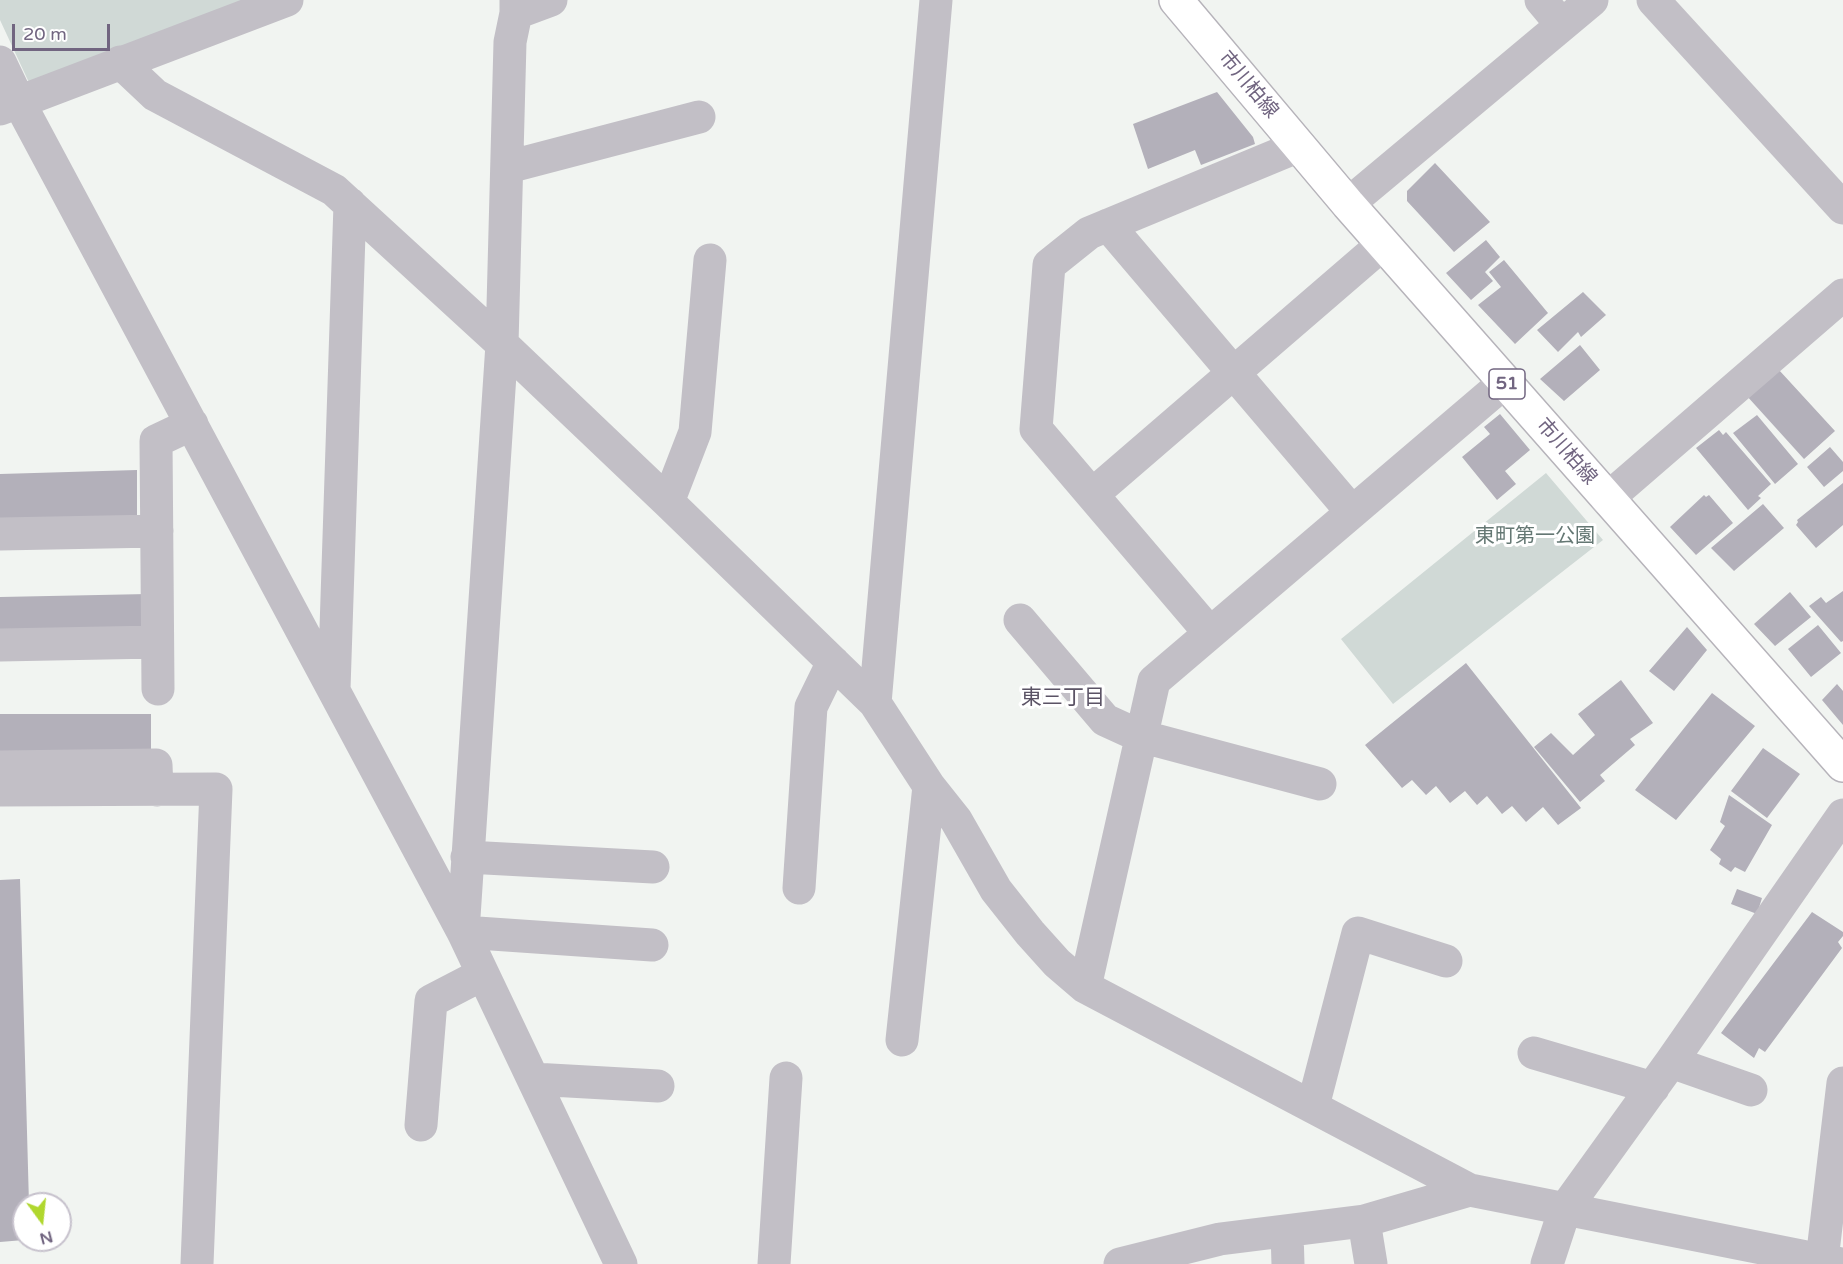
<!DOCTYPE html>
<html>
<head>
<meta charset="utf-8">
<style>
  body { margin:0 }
  #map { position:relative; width:1843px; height:1264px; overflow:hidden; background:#f1f4f1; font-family:"Varela Round",sans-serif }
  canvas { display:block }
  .north { position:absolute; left:12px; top:1192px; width:60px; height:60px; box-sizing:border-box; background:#fff; border:2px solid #c6c1cc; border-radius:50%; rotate:165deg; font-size:16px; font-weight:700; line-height:24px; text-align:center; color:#716580 }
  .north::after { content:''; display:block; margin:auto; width:21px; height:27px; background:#b0d72e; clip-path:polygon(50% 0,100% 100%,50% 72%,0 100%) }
  .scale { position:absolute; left:12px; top:24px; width:98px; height:27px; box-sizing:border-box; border:3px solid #716580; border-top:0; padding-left:8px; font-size:18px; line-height:21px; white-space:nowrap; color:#716580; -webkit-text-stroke:4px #fff; paint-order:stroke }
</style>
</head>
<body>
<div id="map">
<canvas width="1843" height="1264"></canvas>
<div class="north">N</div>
<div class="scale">20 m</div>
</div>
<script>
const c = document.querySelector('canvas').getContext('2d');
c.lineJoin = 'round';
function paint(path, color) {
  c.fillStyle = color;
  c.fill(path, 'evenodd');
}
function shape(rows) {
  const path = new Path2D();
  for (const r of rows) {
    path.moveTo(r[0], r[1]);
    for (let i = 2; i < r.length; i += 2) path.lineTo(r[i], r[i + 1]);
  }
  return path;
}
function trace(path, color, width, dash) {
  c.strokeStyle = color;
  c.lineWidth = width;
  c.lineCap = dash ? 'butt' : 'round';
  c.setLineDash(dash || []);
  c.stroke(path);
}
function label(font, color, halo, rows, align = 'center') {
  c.font = font + ' "Varela Round","Noto Sans JP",sans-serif';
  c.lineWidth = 6;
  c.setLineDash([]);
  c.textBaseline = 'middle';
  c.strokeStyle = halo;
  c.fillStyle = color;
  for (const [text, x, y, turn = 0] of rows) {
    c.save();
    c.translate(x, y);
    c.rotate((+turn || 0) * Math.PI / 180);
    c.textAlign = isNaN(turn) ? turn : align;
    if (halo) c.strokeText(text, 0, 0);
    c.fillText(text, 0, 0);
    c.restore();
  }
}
paint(shape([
  [0,0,261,0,32,89,0,20],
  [1546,473,1603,540,1393,704,1341,639]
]), '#d0d9d6');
paint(shape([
  [1217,92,1253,137,1255,144,1201,165,1195,150,1148,169,1133,124],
  [1435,163,1490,222,1454,252,1407,201,1407,191],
  [1486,240,1500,257,1485,272,1493,281,1471,300,1446,273],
  [1504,260,1548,313,1515,344,1478,305,1501,287,1489,272],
  [1583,292,1606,315,1581,337,1578,332,1558,352,1537,330],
  [1580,345,1600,370,1564,401,1540,379],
  [1779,370,1835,431,1804,459,1746,395],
  [1500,414,1530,450,1505,471,1516,484,1497,500,1462,457,1490,434,1484,427],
  [1757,415,1798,464,1775,484,1733,433],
  [1719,430,1723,435,1726,432,1771,484,1758,496,1761,498,1748,510,1696,448],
  [1830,447,1843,462,1843,471,1824,487,1807,467],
  [137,470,137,518,0,520,0,474],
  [1843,483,1843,525,1816,548,1796,525,1798,522,1797,520],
  [1704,495,1706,497,1709,495,1733,523,1696,555,1670,527],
  [1763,504,1784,528,1734,571,1711,548],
  [1843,591,1843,641,1841,642,1809,606,1821,597,1826,603],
  [1790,592,1811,617,1775,646,1754,624],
  [148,594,150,633,0,635,0,597],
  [1818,625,1841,653,1811,677,1788,649],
  [1687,627,1707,650,1674,691,1649,671],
  [1466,663,1581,808,1558,825,1543,807,1526,822,1512,806,1502,814,1487,796,1477,805,1465,791,1450,803,1436,786,1426,795,1412,780,1402,788,1365,745],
  [1621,680,1653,723,1630,739,1635,745,1600,775,1605,781,1580,802,1534,747,1551,733,1573,755,1595,735,1578,714],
  [1837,684,1843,691,1843,725,1822,700],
  [1712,693,1755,726,1676,820,1635,790],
  [0,714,151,714,151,756,0,757],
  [1763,748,1800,774,1767,818,1731,791],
  [1729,795,1772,825,1745,872,1735,867,1731,872,1719,864,1721,859,1710,850,1725,826,1720,822],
  [20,879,29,1204,24,1204,24,1240,0,1242,0,880],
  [1737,889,1762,898,1757,914,1731,904],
  [1812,912,1843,932,1843,936,1838,942,1842,948,1765,1052,1759,1048,1754,1058,1721,1033]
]), '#b3b0ba');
const major = shape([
  [1176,0,1348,204,1843,765]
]);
trace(major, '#b6b3ba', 36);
trace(shape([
  [516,0,516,13,510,42,502,344,463,932,652,945],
  [1541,0,1561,24],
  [1653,0,1843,208],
  [516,13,551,0],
  [0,62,19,102,287,0],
  [120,62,155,95,334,190,502,344,668,502,875,703,929,786,956,820,996,890,1030,933,1057,963,1085,987,1470,1190,1842,1264],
  [0,109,19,102,463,932,621,1264],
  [508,167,699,117],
  [1348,204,1592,0],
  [1108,225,1352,512],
  [1093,494,1383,244],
  [1607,499,1843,295],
  [668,502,695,432,710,260],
  [0,534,157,531],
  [1020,620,1105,720,1140,736,1320,784],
  [1209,632,1036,429,1049,265,1089,233,1299,146],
  [0,645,157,642],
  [158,689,156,441,192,424],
  [334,689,350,204],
  [875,703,936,0],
  [0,767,156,765,157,790],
  [0,790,216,789,197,1264],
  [467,857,653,867],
  [799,888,811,707,833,662],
  [1085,987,1154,681,1505,382],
  [902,1040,929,786],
  [1534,1053,1653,1088],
  [1671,1062,1751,1090],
  [533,1079,658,1086],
  [1313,1106,1358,933,1446,961],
  [421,1125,431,1001,483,974],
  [1364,1221,1371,1264],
  [1287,1232,1288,1264],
  [1822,1260,1843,1083],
  [774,1264,786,1078],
  [1120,1264,1220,1239,1364,1221,1470,1190],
  [1547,1264,1565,1209,1671,1062,1843,815]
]), '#c2bfc6', 33);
trace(major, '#fff', 33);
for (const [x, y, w] of [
  [1507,384,36]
]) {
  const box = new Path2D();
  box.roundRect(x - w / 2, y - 15, w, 30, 4.5);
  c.fillStyle = '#fff';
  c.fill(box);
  trace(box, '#716580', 1.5);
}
label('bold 18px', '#716580', null, [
  ["51",1507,384]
]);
label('20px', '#716580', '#fff', [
  ["市川柏線",1248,85,50],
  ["市川柏線",1566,452,49]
]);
label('20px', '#647773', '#fff', [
  ["東町第一公園",1535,537]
]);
label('21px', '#5b5365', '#fff', [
  ["東三丁目",1063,698]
]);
</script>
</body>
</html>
